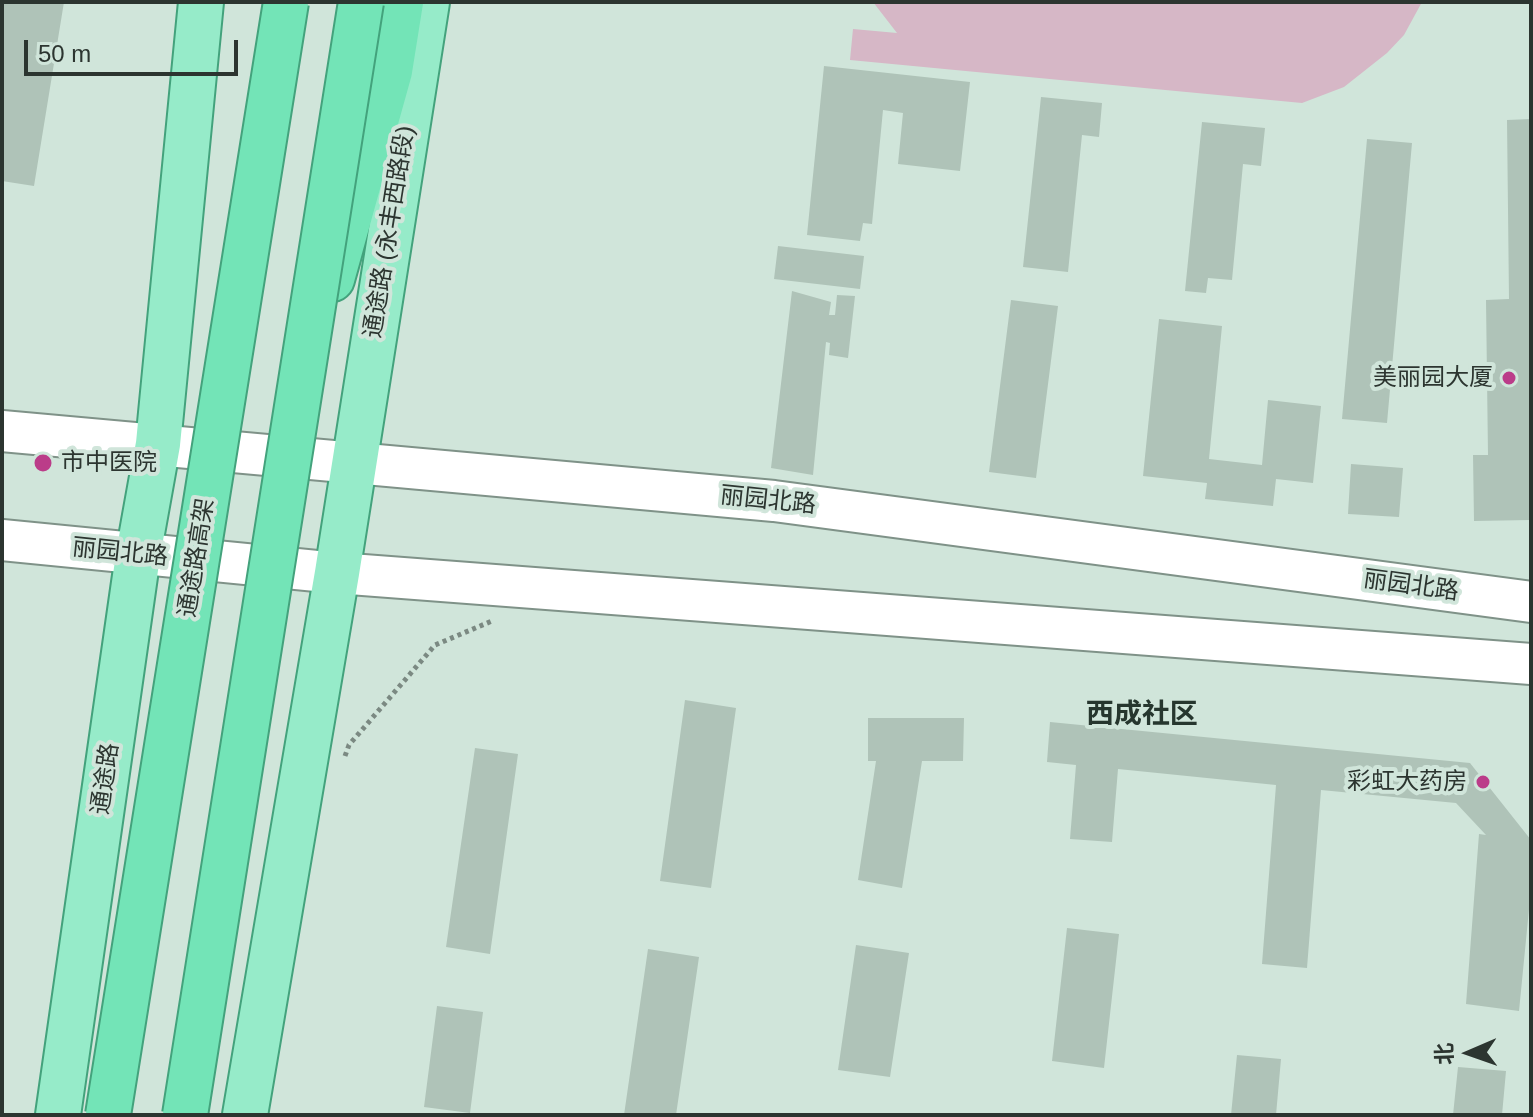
<!DOCTYPE html>
<html>
<head>
<meta charset="utf-8">
<style>
  body { margin:0 }
  #map { position:relative; width:1533px; height:1117px; overflow:hidden; background:#d0e5da; font-family:Helvetica,"Noto Sans SC",sans-serif }
  canvas { display:block }
  .frame { position:absolute; inset:0; border:4px solid #2c3530; pointer-events:none }
  .north { position:absolute; left:1429px; top:1013px; width:80px; height:80px; -webkit-text-stroke:6px #d0e5da; paint-order:stroke; rotate:268deg; font-size:22px; font-weight:700; line-height:32px; text-align:center; color:#2c3530 }
  .north::after { content:''; display:block; margin:auto; width:28px; height:36px; background:#2c3530; clip-path:polygon(50% 0,100% 100%,50% 72%,0 100%) }
  .scale { position:absolute; left:24px; top:40px; width:214px; height:36px; box-sizing:border-box; border:4px solid #2c3530; border-top:0; padding-left:10px; font-size:24px; line-height:28px; white-space:nowrap; color:#2c3530; -webkit-text-stroke:6px #d0e5da; paint-order:stroke }
</style>
</head>
<body>
<div id="map">
<canvas width="1533" height="1117"></canvas>
<div class="frame"></div>
<div class="north">北</div>
<div class="scale">50 m</div>
</div>
<script>
const c = document.querySelector('canvas').getContext('2d');
c.lineJoin = 'round';
function paint(path, color) {
  c.fillStyle = color;
  c.fill(path, 'evenodd');
}
function shape(rows) {
  const path = new Path2D();
  for (const r of rows) {
    path.moveTo(r[0], r[1]);
    for (let i = 2; i < r.length; i += 2) path.lineTo(r[i], r[i + 1]);
  }
  return path;
}
function trace(path, color, width, dash) {
  c.strokeStyle = color;
  c.lineWidth = width;
  c.lineCap = dash ? 'butt' : 'round';
  c.setLineDash(dash || []);
  c.stroke(path);
}
function label(font, color, halo, rows, align = 'center') {
  c.font = font + ' Helvetica,"Noto Sans SC",sans-serif';
  c.lineWidth = 8;
  c.setLineDash([]);
  c.textBaseline = 'middle';
  c.strokeStyle = halo;
  c.fillStyle = color;
  for (const [text, x, y, turn = 0] of rows) {
    c.save();
    c.translate(x, y);
    c.rotate((+turn || 0) * Math.PI / 180);
    c.textAlign = isNaN(turn) ? turn : align;
    if (halo) c.strokeText(text, 0, 0);
    c.fillText(text, 0, 0);
    c.restore();
  }
}
paint(shape([
  [873,2,1422,2,1404,35,1387,53,1344,87,1302,103,850,60,853,29,897,33]
]), '#d6b7c6');
paint(shape([
  [2,2,64,2,34,186,2,181],
  [824,66,970,82,960,171,898,164,903,113,883,110,872,224,863,223,860,241,807,235],
  [1041,97,1102,103,1099,137,1082,135,1068,272,1023,267],
  [1531,119,1530,520,1474,521,1473,455,1488,455,1486,300,1509,299,1507,120],
  [1202,122,1265,128,1261,166,1243,164,1232,280,1208,278,1206,293,1185,291],
  [1367,139,1412,143,1387,423,1342,419],
  [778,246,864,256,860,289,774,279],
  [792,291,831,302,829,315,835,315,837,295,855,296,848,358,829,355,830,343,826,342,813,475,771,468],
  [1011,300,1058,306,1036,478,989,472],
  [1159,319,1222,326,1209,459,1262,465,1268,400,1321,406,1313,483,1276,479,1273,506,1205,499,1207,483,1143,476],
  [1351,464,1403,468,1399,517,1348,514],
  [685,700,736,708,711,888,660,881],
  [868,718,964,718,963,761,922,761,902,888,858,880,876,761,868,761],
  [1050,722,1470,763,1531,840,1531,889,1519,1011,1466,1004,1479,834,1486,835,1456,803,1321,790,1307,968,1262,964,1276,785,1118,769,1112,842,1070,839,1076,765,1047,762],
  [475,748,518,754,490,954,446,947],
  [1067,928,1119,934,1104,1068,1052,1061],
  [856,945,909,953,890,1077,838,1070],
  [648,949,699,957,676,1115,624,1115],
  [437,1006,483,1012,470,1113,424,1107],
  [1237,1055,1281,1059,1276,1115,1231,1115],
  [1458,1067,1506,1071,1502,1115,1453,1115]
]), '#afc3b8');
const secondary = shape([
  [2,431,774,501,1531,602],
  [2,540,337,573,1531,664]
]);
const primary = shape([
  [58,1115,138,555,158,444,201,2],
  [245,1115,337,573,427,2]
]);
const trunk = shape([
  [332,279,390,71,401,2]
]);
trace(secondary, '#7f9288', 44);
trace(primary, '#43a27c', 48);
trace(trunk, '#43a27c', 48);
trace(shape([
  [345,756,349,745,435,645,492,621]
]), '#7b8982', 5, [4, 4]);
trace(secondary, '#fff', 40);
trace(primary, '#96ebc9', 44);
trace(trunk, '#73e4b7', 44);
const trunkBridge = shape([
  [108,1115,286,2],
  [185,1115,361,2]
]);
trace(trunkBridge, '#43a27c', 48, []);
trace(trunkBridge, '#73e4b7', 44);
for (const [x, y, r, color] of [
  [1509,378,8,"#bb3c89"],
  [43,463,10,"#bb3c89"],
  [1483,782,8,"#bb3c89"]
]) {
  const dot = new Path2D();
  dot.arc(x, y, r, 0, 2 * Math.PI);
  c.fillStyle = color;
  c.fill(dot);
  trace(dot, '#d0e5da', 3);
}
label('24px', '#2c3530', '#d0e5da', [
  ["通途路 (永丰西路段)",390,232,-81],
  ["丽园北路",768,501,6],
  ["丽园北路",120,553,6],
  ["通途路高架",197,558,-81],
  ["丽园北路",1411,586,8],
  ["通途路",106,779,-82]
]);
label('24px', '#2c3530', '#d0e5da', [
  ["美丽园大厦",1493,378],
  ["市中医院",61,463,"left"],
  ["彩虹大药房",1467,782]
], 'right');
label('bold 28px', '#26362e', '#d0e5da', [
  ["西成社区",1142,715]
]);
</script>
</body>
</html>
